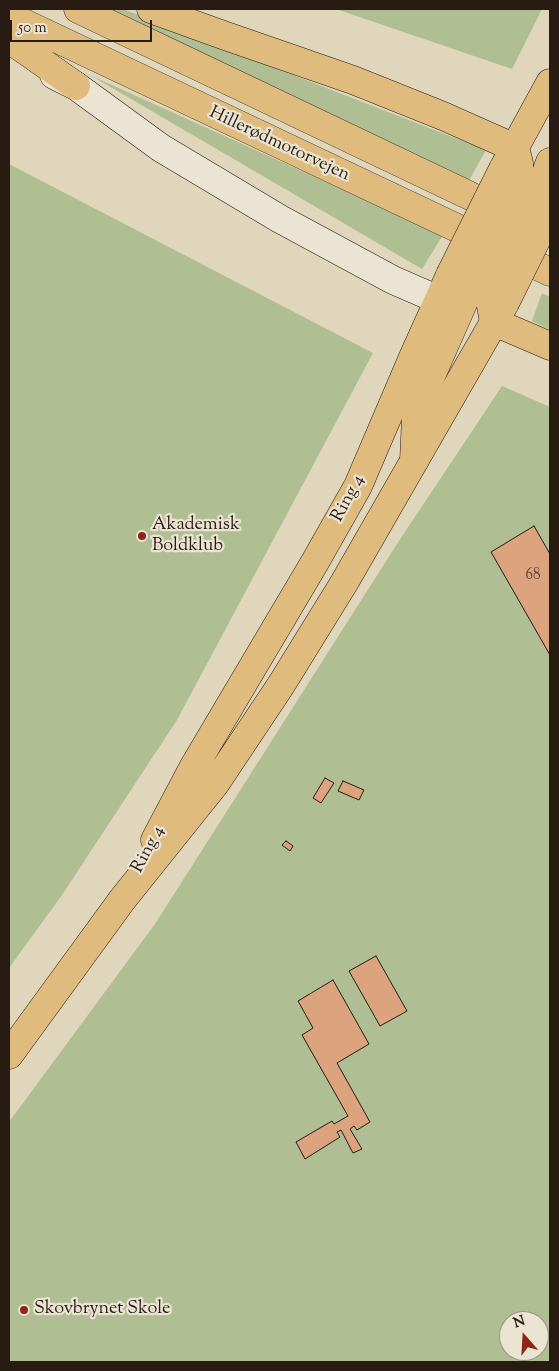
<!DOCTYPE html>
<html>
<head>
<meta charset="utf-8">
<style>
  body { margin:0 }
  #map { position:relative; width:559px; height:1371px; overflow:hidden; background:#e0d6bc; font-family:"Sorts Mill Goudy",serif }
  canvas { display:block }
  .frame { position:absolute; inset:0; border:10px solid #271b12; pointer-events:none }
  .north { position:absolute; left:499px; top:1311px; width:50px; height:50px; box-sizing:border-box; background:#ebe4d3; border:1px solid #9d9486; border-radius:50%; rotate:341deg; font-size:14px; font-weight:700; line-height:20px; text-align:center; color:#271b12 }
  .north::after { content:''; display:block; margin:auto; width:18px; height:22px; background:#8f2418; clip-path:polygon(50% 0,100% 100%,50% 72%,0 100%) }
  .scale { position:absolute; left:10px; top:20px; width:142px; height:22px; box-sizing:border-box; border:2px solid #271b12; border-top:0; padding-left:6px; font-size:15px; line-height:18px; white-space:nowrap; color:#271b12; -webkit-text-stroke:4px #ebe4d3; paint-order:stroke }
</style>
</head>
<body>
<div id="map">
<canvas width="559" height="1371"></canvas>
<div class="frame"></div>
<div class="north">N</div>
<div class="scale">50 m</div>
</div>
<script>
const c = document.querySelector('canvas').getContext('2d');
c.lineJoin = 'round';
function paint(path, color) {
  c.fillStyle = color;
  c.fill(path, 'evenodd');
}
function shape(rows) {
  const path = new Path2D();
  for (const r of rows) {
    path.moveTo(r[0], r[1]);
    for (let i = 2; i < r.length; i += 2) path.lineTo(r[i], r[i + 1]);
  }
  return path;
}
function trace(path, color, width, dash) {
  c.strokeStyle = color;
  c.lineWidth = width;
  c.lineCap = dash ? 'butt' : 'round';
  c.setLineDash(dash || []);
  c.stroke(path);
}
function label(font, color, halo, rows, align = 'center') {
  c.font = font + ' "Sorts Mill Goudy",serif';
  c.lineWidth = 4.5;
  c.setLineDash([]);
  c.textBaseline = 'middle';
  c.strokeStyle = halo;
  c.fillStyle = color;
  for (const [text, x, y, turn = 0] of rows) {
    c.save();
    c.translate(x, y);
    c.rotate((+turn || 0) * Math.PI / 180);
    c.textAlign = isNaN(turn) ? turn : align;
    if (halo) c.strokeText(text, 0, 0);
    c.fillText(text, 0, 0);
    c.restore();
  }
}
paint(shape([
  [113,9,123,9,486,150,467,184],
  [336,9,542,9,512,69],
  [90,75,443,235,422,269],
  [9,164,373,353,177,720,62,895,9,968],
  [542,293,550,297,550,330,532,321],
  [502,386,550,407,550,1362,9,1362,9,1122,155,924,397,544],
  [509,1321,539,1321,539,1351,509,1351]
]), '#afbe93');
const building = shape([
  [534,526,550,554,550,655,491,552,534,526],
  [325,778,334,783,321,803,313,798,325,778],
  [343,781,364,790,359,800,338,791,343,781],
  [286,841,293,846,290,851,282,845,286,841],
  [376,956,407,1011,380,1026,349,971,376,956],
  [333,980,369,1044,337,1063,370,1122,357,1130,354,1126,350,1129,362,1149,353,1153,341,1130,337,1132,340,1137,305,1159,296,1142,332,1121,334,1124,348,1116,302,1035,313,1028,298,1001,333,980]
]);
paint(building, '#dba47e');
trace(building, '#271b12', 1);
const secondary = shape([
  [54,75,76,86,161,148,280,219,393,280,439,300]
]);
const primary = shape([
  [503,169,550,83],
  [155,840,193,768,315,562,358,486,414,355,450,275],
  [9,1055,122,900,215,784,281,685,344,583,505,303]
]);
const highway = shape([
  [78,9,508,214],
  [151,9,223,35,353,80,443,116,515,148,519,163,519,176],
  [9,16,550,272],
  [9,39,76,86],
  [541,187,550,162],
  [489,295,494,322,550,346],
  [414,461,416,417,419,403,471,285]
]);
trace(secondary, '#271b12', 29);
trace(primary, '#271b12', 29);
trace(highway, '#271b12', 29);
trace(secondary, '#ebe4d3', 28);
trace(primary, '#e0bb7e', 28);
trace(highway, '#e0bb7e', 28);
const primaryBridge = shape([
  [450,275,503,169],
  [505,303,550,212]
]);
const highwayBridge = shape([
  [471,285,515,192,519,176],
  [489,295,541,187]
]);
trace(primaryBridge, '#271b12', 29, []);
trace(highwayBridge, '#271b12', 29, []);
trace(primaryBridge, '#e0bb7e', 28);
trace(highwayBridge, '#e0bb7e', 28);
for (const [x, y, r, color] of [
  [142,536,5,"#8f2418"],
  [24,1310,5,"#8f2418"]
]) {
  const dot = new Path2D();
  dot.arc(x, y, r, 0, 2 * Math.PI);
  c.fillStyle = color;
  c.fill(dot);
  trace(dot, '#ebe4d3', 2);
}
label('15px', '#543d2d', null, [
  ["68",533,576]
]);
label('18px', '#271b12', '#ebe4d3', [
  ["Hillerødmotorvejen",279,145,25],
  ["Ring 4",349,499,-62],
  ["Ring 4",149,850,-62]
]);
label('18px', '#271b12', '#ebe4d3', [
  ["Akademisk",152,526],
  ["Boldklub",152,547],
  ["Skovbrynet Skole",34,1310]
], 'left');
</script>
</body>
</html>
